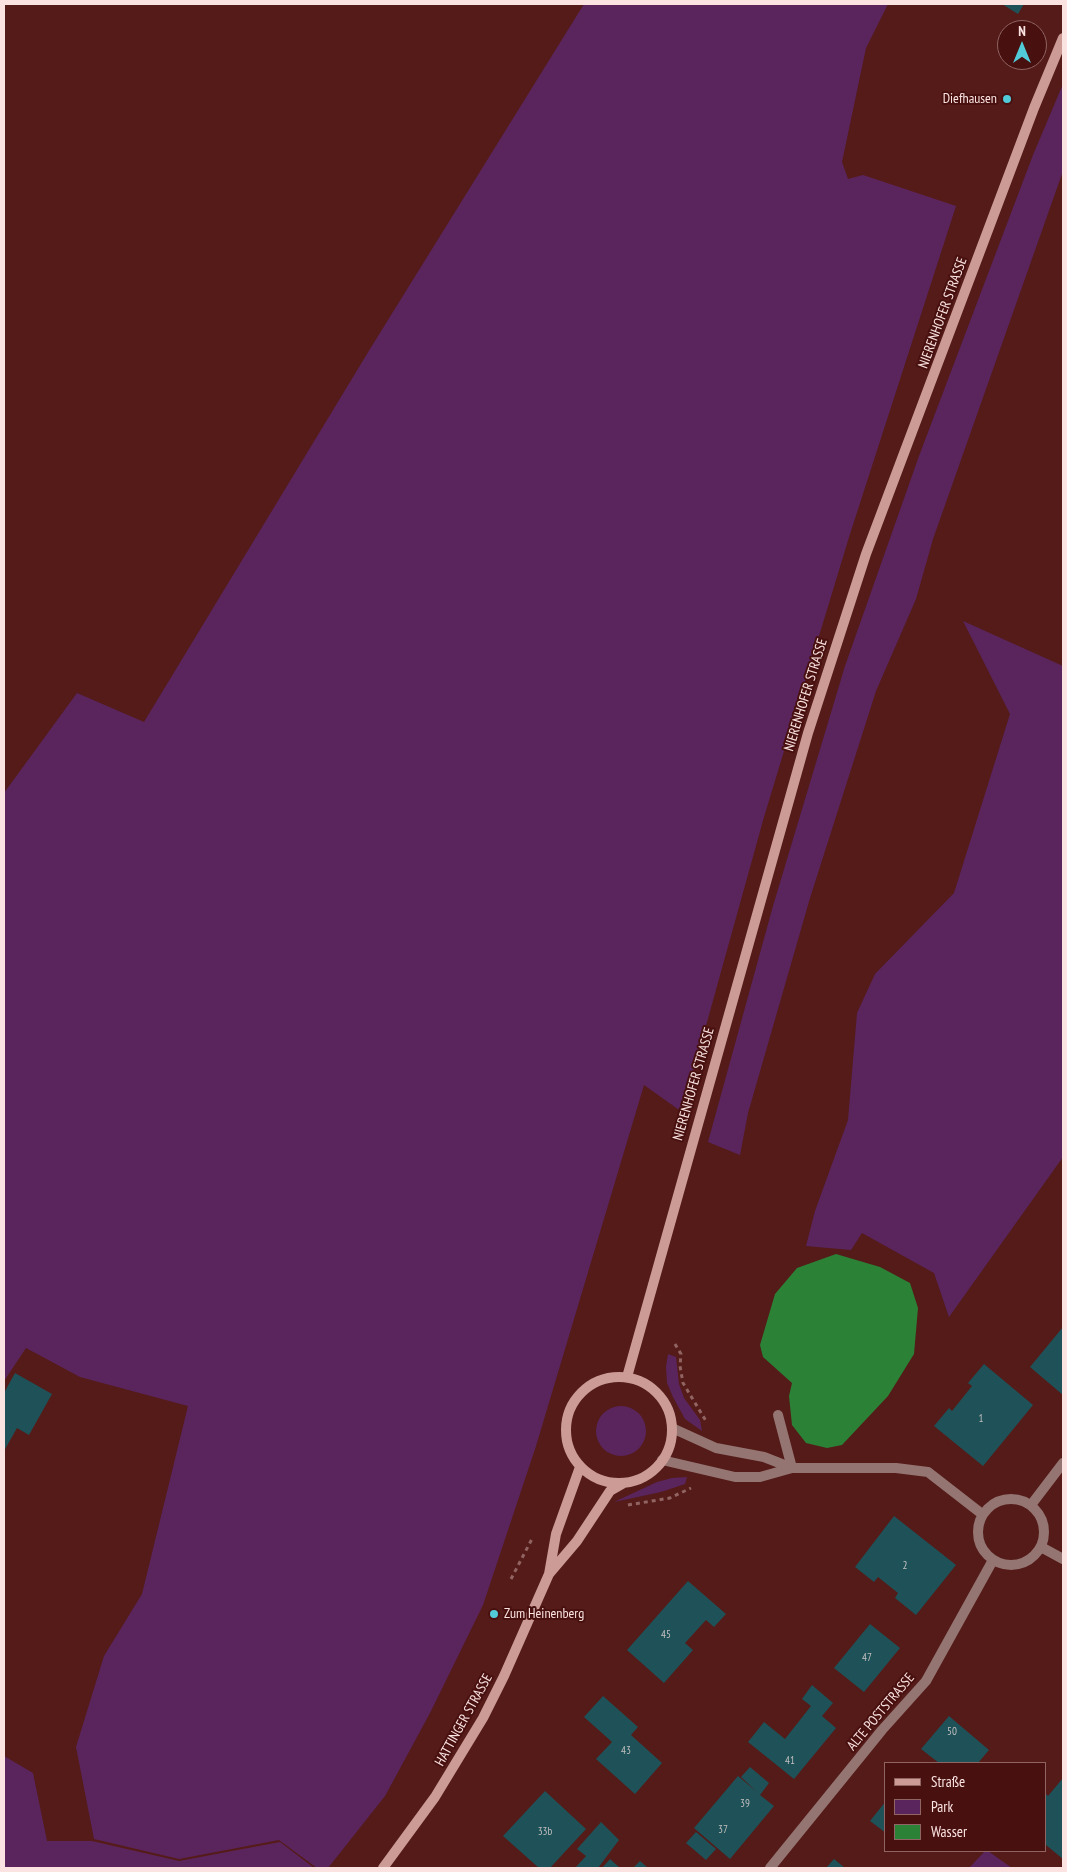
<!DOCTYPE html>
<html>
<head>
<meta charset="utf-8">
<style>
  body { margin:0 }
  #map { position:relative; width:1067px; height:1872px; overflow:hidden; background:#541b19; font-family:"PT Sans Narrow",sans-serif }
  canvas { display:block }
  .frame { position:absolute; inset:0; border:5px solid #fae3e1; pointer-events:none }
  .legend { position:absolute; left:884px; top:1762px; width:162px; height:90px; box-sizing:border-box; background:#48100f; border:1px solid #8f6463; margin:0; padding:6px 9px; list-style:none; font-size:15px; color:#fae3e1 }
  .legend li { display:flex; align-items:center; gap:10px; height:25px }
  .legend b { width:25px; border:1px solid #8f6463 }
  .north { position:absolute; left:997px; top:20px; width:50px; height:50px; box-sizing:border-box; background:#48100f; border:1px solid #8f6463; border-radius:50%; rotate:0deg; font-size:14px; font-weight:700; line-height:20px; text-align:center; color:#fae3e1 }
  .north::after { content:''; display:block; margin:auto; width:18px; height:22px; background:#52cbd9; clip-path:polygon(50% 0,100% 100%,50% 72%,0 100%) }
</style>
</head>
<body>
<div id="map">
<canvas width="1067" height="1872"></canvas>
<div class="frame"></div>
<ul class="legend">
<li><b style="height:6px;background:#cc9b96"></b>Straße</li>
<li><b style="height:14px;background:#5a255d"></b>Park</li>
<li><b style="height:14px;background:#2b8136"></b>Wasser</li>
</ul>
<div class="north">N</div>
</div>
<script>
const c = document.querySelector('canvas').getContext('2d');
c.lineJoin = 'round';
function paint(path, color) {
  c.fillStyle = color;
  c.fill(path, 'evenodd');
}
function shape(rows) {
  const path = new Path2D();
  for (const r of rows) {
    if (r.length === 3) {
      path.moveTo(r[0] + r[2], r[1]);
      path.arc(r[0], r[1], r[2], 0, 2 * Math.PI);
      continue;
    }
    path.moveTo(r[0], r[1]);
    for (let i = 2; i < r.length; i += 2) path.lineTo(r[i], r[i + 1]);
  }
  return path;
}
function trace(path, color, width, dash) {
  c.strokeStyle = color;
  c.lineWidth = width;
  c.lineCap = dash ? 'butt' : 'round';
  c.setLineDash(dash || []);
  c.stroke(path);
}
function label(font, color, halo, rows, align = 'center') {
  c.font = font + ' "PT Sans Narrow",sans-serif';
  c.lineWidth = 4;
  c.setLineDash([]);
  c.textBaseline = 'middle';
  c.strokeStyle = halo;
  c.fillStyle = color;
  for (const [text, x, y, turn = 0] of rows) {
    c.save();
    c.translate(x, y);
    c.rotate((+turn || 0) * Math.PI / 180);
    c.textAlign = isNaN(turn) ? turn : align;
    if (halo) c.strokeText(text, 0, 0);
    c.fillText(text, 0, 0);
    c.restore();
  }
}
paint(shape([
  [584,4,888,4,866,48,842,162,848,179,863,175,956,206,850,534,764,817,682,1112,644,1085,536,1446,483,1605,430,1713,385,1796,328,1868,317,1868,279,1840,179,1859,94,1839,76,1747,104,1656,142,1594,188,1406,80,1377,26,1348,4,1381,4,793,77,693,144,722,370,349],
  [1063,84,1063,171,933,539,916,599,876,691,810,898,748,1113,740,1155,708,1142,773,906,845,666,919,456,1033,155],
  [963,621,1063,666,1063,1157,949,1317,934,1273,862,1233,851,1250,806,1246,815,1211,848,1120,857,1013,875,974,954,893,1010,714],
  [668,1354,676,1357,679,1384,684,1398,700,1420,702,1431,685,1419,673,1397,667,1383,666,1367],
  [621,1431,25],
  [687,1477,685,1484,661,1492,614,1502,657,1482,672,1478],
  [4,1756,33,1773,47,1841,92,1841,179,1861,280,1842,314,1868,4,1868],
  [985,1851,988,1851,1012,1868,969,1868]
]), '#5a255d');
paint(shape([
  [836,1254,880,1267,910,1283,918,1308,914,1354,888,1396,842,1445,827,1448,806,1443,792,1425,789,1396,792,1383,763,1357,760,1345,775,1294,797,1268]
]), '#2b8136');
paint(shape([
  [1002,4,1024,4,1018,14],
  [1063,1327,1063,1395,1030,1367],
  [984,1364,1033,1405,983,1466,934,1426,949,1408,952,1411,972,1386,968,1383],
  [15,1373,52,1394,29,1435,17,1428,4,1451,4,1393],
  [894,1516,956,1565,916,1615,895,1598,898,1593,878,1577,874,1582,855,1567],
  [688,1581,726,1614,714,1627,706,1620,685,1643,693,1650,664,1683,627,1650],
  [870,1624,900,1648,864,1692,834,1668],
  [812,1685,833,1703,822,1716,836,1728,794,1779,748,1742,764,1722,785,1739,811,1706,802,1699],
  [603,1696,638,1727,631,1735,662,1763,635,1794,596,1759,612,1742,584,1717],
  [949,1716,989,1750,978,1763,939,1763,921,1749],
  [750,1767,769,1783,760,1795,774,1806,730,1859,694,1828,738,1776,757,1792,741,1777],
  [1063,1778,1063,1859,1046,1845,1046,1794,1048,1796],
  [545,1791,586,1829,550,1868,539,1868,503,1836],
  [886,1801,886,1833,870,1821],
  [601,1822,619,1840,598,1868,575,1868,586,1856,577,1849],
  [696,1832,716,1849,706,1860,686,1843],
  [610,1859,620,1868,602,1868],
  [834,1859,845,1868,826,1868],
  [640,1861,648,1868,633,1868]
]), '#1e5258');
trace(shape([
  [675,1344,681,1354,680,1366,683,1383,706,1421],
  [628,1505,670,1498,691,1488],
  [511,1579,533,1537]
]), '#916462', 3, [4, 4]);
trace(shape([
  [778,1415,792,1468]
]), '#947572', 10);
trace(shape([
  [672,1428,716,1448,764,1457,792,1468],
  [662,1460,735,1477,760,1477,792,1468,896,1468,928,1472,982,1514],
  [1011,1532,33],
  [1031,1505,1063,1463],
  [1041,1547,1063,1559],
  [770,1868,882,1730,926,1681,993,1560]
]), '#947572', 10);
trace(shape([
  [619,1430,53],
  [627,1377,808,733,866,554,1034,108,1063,38],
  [549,1574,577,1541,610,1491,624,1483],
  [383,1868,435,1797,483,1718,504,1676,549,1574,556,1534,580,1467]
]), '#cc9b96', 10);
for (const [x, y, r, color] of [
  [1007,99,5,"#52cbd9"],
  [494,1614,5,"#52cbd9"]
]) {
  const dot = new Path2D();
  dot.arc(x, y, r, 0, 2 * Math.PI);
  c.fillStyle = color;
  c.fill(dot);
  trace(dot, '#48100f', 2);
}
label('11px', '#c3bfbf', null, [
  ["1",981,1419],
  ["2",905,1566],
  ["45",666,1635],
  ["47",867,1658],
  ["50",952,1732],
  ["43",626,1751],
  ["41",790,1761],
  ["39",745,1804],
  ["37",723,1830],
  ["33b",545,1832]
]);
label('14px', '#fae3e1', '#48100f', [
  ["Diefhausen",997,99],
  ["Zum Heinenberg",504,1614,"left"]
], 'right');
label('14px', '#fae3e1', '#48100f', [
  ["NIERENHOFER STRASSE",943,313,-70],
  ["NIERENHOFER STRASSE",806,695,-73],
  ["NIERENHOFER STRASSE",694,1084,-74],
  ["ALTE POSTSTRASSE",881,1712,-50],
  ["HATTINGER STRASSE",464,1720,-61]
]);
</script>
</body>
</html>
